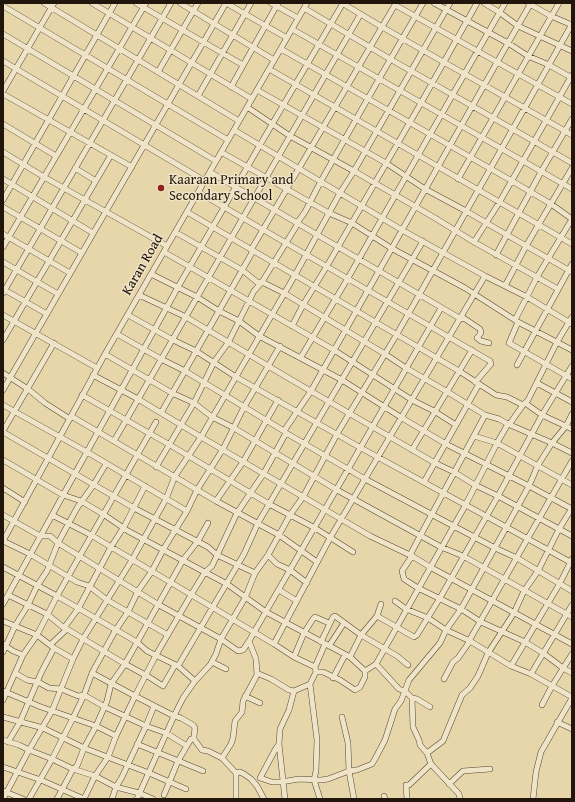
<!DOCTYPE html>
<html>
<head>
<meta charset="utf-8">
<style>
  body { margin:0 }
  #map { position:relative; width:575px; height:802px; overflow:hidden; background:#e7d6a9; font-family:"Gentium Book Plus",serif }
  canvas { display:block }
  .frame { position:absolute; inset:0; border:4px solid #22160c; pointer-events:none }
</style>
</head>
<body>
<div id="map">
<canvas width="575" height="802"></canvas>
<div class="frame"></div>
</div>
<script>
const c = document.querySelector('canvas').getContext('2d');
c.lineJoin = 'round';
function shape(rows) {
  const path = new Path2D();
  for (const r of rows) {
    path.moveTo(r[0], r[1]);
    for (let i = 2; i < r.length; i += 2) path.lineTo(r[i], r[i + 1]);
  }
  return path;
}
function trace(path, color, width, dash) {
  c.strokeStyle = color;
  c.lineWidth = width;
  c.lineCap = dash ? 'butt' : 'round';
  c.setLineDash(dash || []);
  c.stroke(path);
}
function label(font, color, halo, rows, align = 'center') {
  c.font = font + ' "Gentium Book Plus",serif';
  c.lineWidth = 3;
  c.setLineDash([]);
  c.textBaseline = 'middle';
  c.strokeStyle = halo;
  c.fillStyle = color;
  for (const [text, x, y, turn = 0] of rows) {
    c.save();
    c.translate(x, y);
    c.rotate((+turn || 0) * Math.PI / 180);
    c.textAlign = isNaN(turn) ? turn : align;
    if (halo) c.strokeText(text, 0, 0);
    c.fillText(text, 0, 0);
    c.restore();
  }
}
const minor = shape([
  [44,3,239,121],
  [92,3,252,99],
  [136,3,243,65],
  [180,3,274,60],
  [226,3,287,38],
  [271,3,298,18],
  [342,3,382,27,572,135],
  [434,3,508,43,528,56,549,65,572,78],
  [484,3,499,12,518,26,572,51],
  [528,3,551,16,572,25],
  [395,5,572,104],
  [3,6,228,140],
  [304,8,390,59,572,163],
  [292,29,572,189],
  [3,34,216,161],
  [281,49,512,181,551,204,572,219],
  [3,61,205,181],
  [269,69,572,244],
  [158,72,198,3],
  [231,87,278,3],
  [257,90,386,163,425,189,466,211,507,235,572,272],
  [3,91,54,3],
  [3,94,132,167],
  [198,96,251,3],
  [247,107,290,136,354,171,435,218,474,242,558,289],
  [3,124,56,156],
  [234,130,402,230,485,276,527,297,572,324],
  [3,152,44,177,167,246],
  [221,152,329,213,352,223,391,248,465,288,518,322,572,350],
  [75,168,96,181],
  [210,172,461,319],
  [3,179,93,233],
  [458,179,559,3],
  [198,192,490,361,491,364,478,379,475,382],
  [3,200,115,3],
  [3,207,82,253],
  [187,212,459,371,496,395,507,397,523,405],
  [175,232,242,270,257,282,262,282,284,293,385,354,406,368,446,391,485,415,499,419,508,424,552,443,572,453],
  [3,234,70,273],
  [474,242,499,203,572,75],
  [3,247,146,3],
  [251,250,396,3],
  [164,252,334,350,412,400,434,411,456,425],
  [496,255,541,172,572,119],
  [3,262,58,294],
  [151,274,197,297,219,311,239,321,259,336,342,380,402,418,446,444,529,486,572,509],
  [505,286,526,246,572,168],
  [3,289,47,314],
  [3,293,171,3],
  [139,295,186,317,290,379,435,463,454,472,475,485,498,496,572,536],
  [3,315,97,368],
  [128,315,173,340,196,351,236,377,361,448,572,563],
  [462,317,480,329,481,333,477,338,481,341,489,343],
  [515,320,537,277,572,219],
  [518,322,509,343,572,379],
  [292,326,303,305,327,266,421,103,477,3],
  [117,334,161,359,185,371,284,431],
  [3,340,111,155],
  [105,354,172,393,194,403,212,417,234,428,337,490,441,547,463,556,572,617],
  [301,357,348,278,505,3],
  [517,365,572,264],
  [3,373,28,389,45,403,70,419],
  [93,375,138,399,201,437,341,519,370,536,412,556,430,567,572,644],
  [537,383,572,402],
  [3,390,226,3],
  [82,395,170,445,269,504,315,528,353,552],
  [525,403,542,415,572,429],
  [3,405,87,452,187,511],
  [161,413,253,251],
  [71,416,216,501,279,535,317,562],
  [3,431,54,343],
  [3,432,134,508,208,547,217,555,255,573],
  [286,433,365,479,495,548,517,558,572,591],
  [474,436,497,443,572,485],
  [114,441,360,15],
  [412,450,472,350],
  [3,460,63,495,81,501,103,514,128,531,227,584,266,612,350,657,365,671,365,677,360,687,355,690,340,680,323,672,316,672],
  [156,467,194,403,214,362,228,343,254,291,262,282,297,225,297,223,305,212,321,181,379,79,423,3],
  [424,482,479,384],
  [3,488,25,502],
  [216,501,243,462,278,400],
  [3,515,40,536,50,536,58,543,159,605,221,639,245,598,255,573,268,555,290,515,303,497,337,434,397,334,572,24],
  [52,515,91,535,274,644,294,657,315,667],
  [3,541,105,354,307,3],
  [3,541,30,554,77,582,89,586,107,600,168,635],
  [268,555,277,564,290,570,307,583],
  [410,555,485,415],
  [412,556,402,571,404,579,418,588,461,609,481,622,525,642,543,653,563,668,572,673],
  [3,567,57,596,137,642,147,651,178,666,195,681],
  [279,590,297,601],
  [8,595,47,614,64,628],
  [395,601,406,609,428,618,446,630,470,641,511,666,531,674,572,697],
  [3,604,178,287,260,145,343,3],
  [377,616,414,637,417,635,440,598,498,496,542,415,572,366],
  [3,621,37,635,54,648,73,659],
  [67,629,125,664,149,677,163,686,175,665],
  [249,641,256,659,257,675],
  [469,641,572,461],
  [321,642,333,617,335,616,361,635,397,656,408,665],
  [3,644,13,651,23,655],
  [274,644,330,538,485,276],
  [50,645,67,629,64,628,78,609,111,547,125,525,145,486],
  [329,646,344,623],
  [3,652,15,626,28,605,37,586,47,571,58,543,77,508,94,484,106,464],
  [294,657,304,633,313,619,315,617,329,623],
  [350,657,361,635,377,616,381,604],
  [212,662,226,669],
  [376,664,399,689,405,691,412,698,417,699,430,707],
  [178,666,244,554,258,523,423,241],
  [511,666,560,583,572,559],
  [365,671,376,664,465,506,497,443,508,424,511,422,523,405,528,400,557,342,572,317],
  [15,673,27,680,38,682,49,688,61,689,78,696,84,695,105,707,146,726,166,733,187,746],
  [92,673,135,696,156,655,191,595,205,572,212,566,237,513,264,473,286,433,284,431,311,391,508,43,531,3],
  [531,674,572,605],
  [333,678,345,655],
  [444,679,453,662,458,658,470,641],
  [310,684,317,740,316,771,314,780,320,799],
  [3,691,41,707,96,726,116,736],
  [245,696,260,703],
  [412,698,413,727,419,740,420,745,427,753,431,764,459,794,460,799],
  [3,700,23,655,37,635,57,596,156,422],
  [542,705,552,686,572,654],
  [3,717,43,728,84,748,149,773,186,789],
  [342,717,348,743,349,771,354,799],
  [557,722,572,729],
  [194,739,202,750,208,751,222,758,236,773,236,799],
  [3,740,19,745,29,750,52,759,29,799],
  [8,742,20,722,41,673,54,648],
  [137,744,203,771],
  [279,744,275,750,260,778,272,782,281,782,299,779,321,780,328,779,349,771,357,770,372,764,375,759,385,740,395,709,401,701,409,680,440,643,446,630,461,609,529,486,538,465,552,443,566,426,572,414],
  [427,753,443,741,462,695,470,688,478,676,488,653,514,613,524,591,538,571,559,529,572,508],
  [222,758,231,744,233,738,235,721,242,712,243,701,257,675,259,674,271,679,289,690,294,691],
  [3,767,41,780,84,799],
  [236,773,240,772,244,774,251,779,257,786,264,799],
  [449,784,463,771,490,769],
  [3,791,23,799],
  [384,796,385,799],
  [3,799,29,750,52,711,73,659,83,639,132,560,166,499,175,476,201,437,295,275,340,193,354,171,450,3],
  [57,799,73,769,77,766,84,748,96,726,107,701,111,684,125,664,183,560,198,541,208,523],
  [84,799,95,776,73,769,52,759,73,718,84,695,92,673,115,631,128,612,138,591,152,571,163,550,187,511,197,490,223,449,244,407,280,346],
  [112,799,116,787,95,776,108,757,116,736,135,696,174,716,183,698,195,681,210,665,216,654,221,639,238,651,243,650,249,641,441,308],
  [137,799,174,716,181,718,193,725,195,728,194,736,194,739,191,739,178,761,164,795],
  [153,799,139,793,116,787,122,777,146,726,154,706],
  [285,799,279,744,280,729,289,710,294,691,310,684,316,672,315,667,325,644],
  [407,799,406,785,409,785,431,764],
  [533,799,536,772,541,752,572,698]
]);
trace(minor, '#534633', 6);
trace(minor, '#efe4c7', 5);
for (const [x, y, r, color] of [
  [161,188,4,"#8f2418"]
]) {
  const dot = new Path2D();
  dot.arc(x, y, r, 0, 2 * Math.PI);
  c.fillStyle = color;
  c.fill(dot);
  trace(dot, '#efe4c7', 1.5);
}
label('14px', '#22160c', '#efe4c7', [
  ["Kaaraan Primary and",169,180],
  ["Secondary School",169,196]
], 'left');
label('14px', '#22160c', '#efe4c7', [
  ["Karan Road",143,265,-60]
]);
</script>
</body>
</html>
